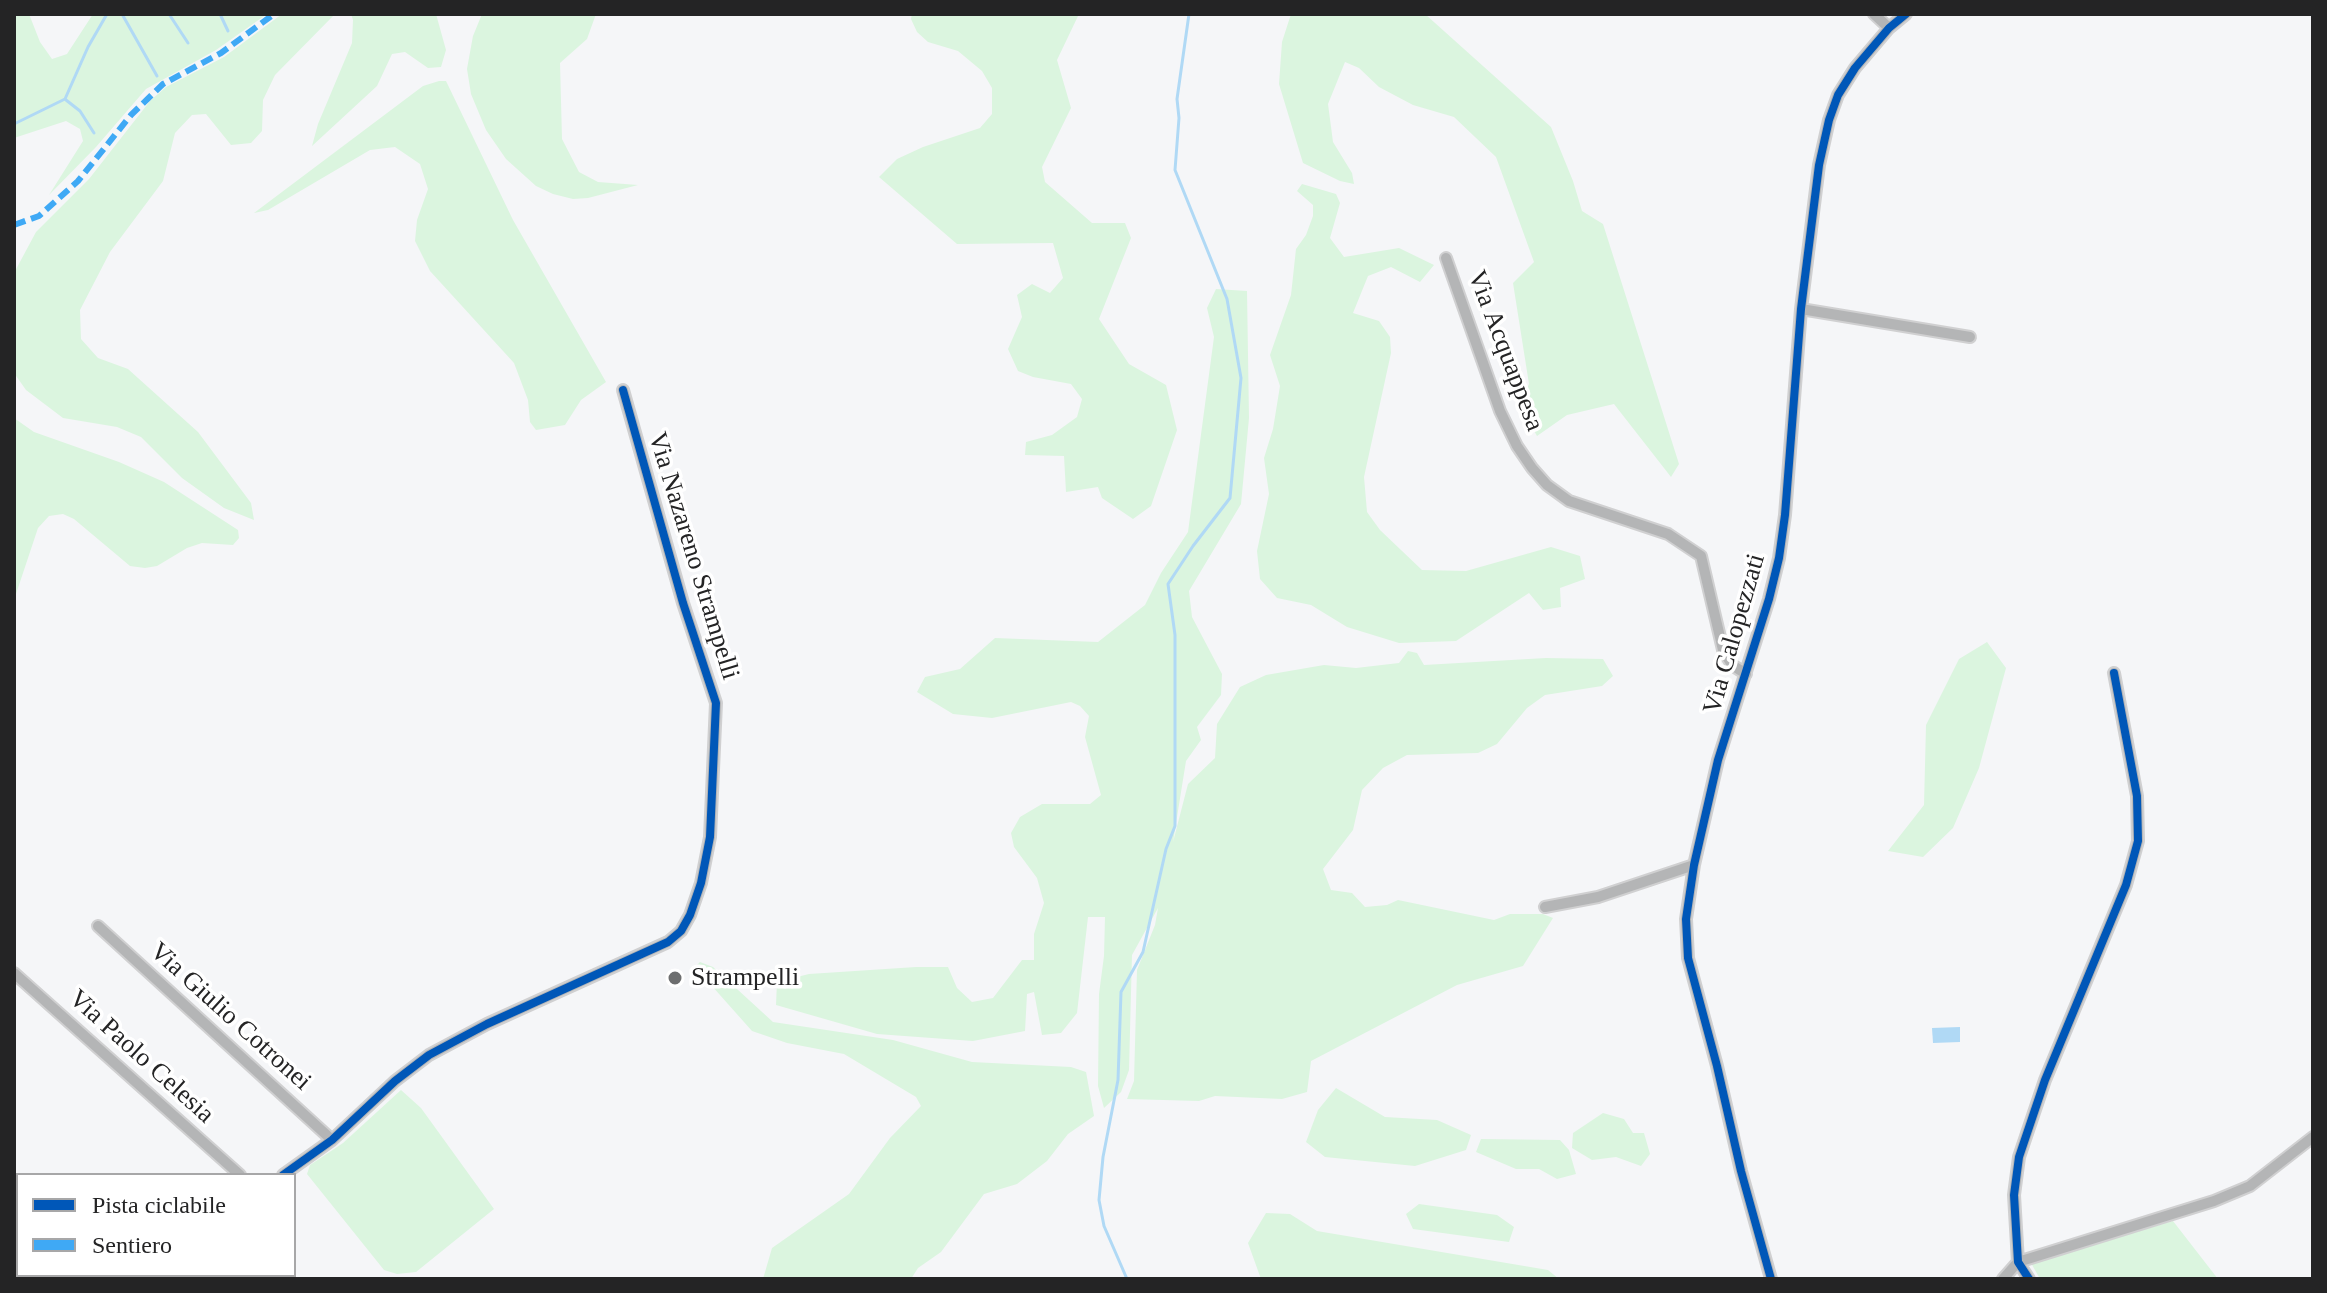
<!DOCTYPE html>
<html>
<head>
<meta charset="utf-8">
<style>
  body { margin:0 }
  #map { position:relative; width:2327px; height:1293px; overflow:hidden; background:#f5f6f8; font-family:"Times New Roman",serif }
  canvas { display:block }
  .frame { position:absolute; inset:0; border:16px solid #242425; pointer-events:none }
  .legend { position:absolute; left:16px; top:1173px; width:280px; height:104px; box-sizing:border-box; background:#fff; border:2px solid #a7a7a8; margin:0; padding:10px 14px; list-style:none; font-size:24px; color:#242425 }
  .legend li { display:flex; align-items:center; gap:16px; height:40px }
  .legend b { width:40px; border:2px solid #a7a7a8 }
</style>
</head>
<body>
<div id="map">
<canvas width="2327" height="1293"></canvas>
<div class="frame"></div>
<ul class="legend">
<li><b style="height:10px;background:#0057b8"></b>Pista ciclabile</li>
<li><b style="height:10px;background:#3fa9f5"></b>Sentiero</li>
</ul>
</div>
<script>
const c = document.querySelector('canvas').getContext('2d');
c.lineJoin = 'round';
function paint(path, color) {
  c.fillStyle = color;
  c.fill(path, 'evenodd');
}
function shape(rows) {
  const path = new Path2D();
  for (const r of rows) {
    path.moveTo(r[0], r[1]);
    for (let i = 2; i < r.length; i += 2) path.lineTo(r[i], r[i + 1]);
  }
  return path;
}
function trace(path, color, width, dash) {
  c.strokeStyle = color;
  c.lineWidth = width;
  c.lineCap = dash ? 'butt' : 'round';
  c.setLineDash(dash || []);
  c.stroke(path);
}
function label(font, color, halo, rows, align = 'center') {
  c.font = font + ' "Times New Roman",serif';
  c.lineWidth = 7;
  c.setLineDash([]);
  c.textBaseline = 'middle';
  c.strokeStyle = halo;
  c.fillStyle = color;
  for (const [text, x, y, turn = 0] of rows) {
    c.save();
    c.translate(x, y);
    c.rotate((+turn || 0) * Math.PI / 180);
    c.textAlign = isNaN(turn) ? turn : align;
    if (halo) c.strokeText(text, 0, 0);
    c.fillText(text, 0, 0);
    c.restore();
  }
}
paint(shape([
  [14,14,29,14,40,42,52,59,67,54,93,14,267,14,216,50,146,89,96,147,49,195,83,141,80,129,66,121,14,138],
  [282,14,335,14,275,75,263,100,262,131,251,143,231,145,206,114,192,115,175,133,163,181,110,252,80,310,81,339,98,358,128,369,198,432,251,503,254,520,224,508,182,478,141,437,117,427,63,418,26,390,14,373,14,273,36,232,89,179,150,101,166,87,224,57],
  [351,14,436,14,446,50,441,67,428,68,405,52,392,54,377,86,312,146,318,124,352,43,353,20],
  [482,14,596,14,587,39,560,63,562,139,579,172,598,182,638,185,588,198,573,199,553,194,536,186,506,159,486,130,471,94,467,69,473,36],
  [912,14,1079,14,1057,60,1071,108,1042,167,1045,182,1092,223,1125,223,1131,238,1099,319,1129,364,1166,385,1177,430,1151,506,1133,519,1102,498,1098,487,1066,492,1064,456,1025,455,1026,442,1052,435,1077,417,1082,399,1071,384,1033,377,1018,371,1008,349,1022,317,1017,295,1032,284,1050,293,1063,278,1053,243,957,244,879,177,897,159,923,147,980,128,992,114,992,88,982,71,958,51,928,42,917,32,911,19],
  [1291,14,1425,14,1551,127,1573,181,1582,211,1603,224,1679,464,1671,477,1614,404,1567,415,1537,436,1519,404,1529,384,1513,283,1534,262,1496,157,1454,117,1413,105,1379,87,1359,68,1345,62,1328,104,1333,142,1352,173,1354,184,1340,181,1303,163,1279,84,1282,42],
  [439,81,446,81,513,220,606,382,581,400,565,425,536,430,530,422,528,400,514,363,430,271,415,241,417,220,428,189,420,164,395,147,370,150,268,210,254,213,423,86],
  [1302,184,1336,194,1340,203,1330,238,1344,257,1399,248,1434,265,1420,282,1391,267,1368,276,1353,313,1379,321,1390,337,1391,353,1364,477,1367,512,1380,530,1422,570,1466,571,1551,547,1580,556,1585,579,1560,588,1561,607,1543,610,1529,593,1456,641,1399,643,1347,627,1311,605,1277,598,1260,579,1257,551,1269,494,1264,458,1273,429,1280,386,1270,355,1291,295,1296,249,1306,235,1313,216,1313,205,1297,191],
  [1216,289,1247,291,1249,418,1241,504,1189,591,1192,617,1222,674,1221,695,1197,727,1201,740,1186,761,1173,842,1188,784,1215,758,1217,724,1240,687,1266,675,1324,665,1356,668,1399,663,1408,651,1417,653,1424,665,1546,658,1603,659,1613,676,1602,686,1545,695,1527,708,1497,744,1478,753,1407,755,1383,768,1362,790,1353,830,1323,869,1331,890,1352,893,1365,907,1387,905,1398,900,1494,920,1510,914,1543,914,1553,918,1523,966,1457,985,1311,1061,1307,1092,1282,1099,1215,1096,1199,1101,1127,1099,1134,1081,1137,970,1155,925,1158,908,1132,955,1129,1070,1121,1092,1104,1108,1098,1086,1099,994,1104,956,1105,917,1088,917,1077,1013,1061,1033,1042,1035,1034,992,1027,994,1025,1031,973,1041,877,1034,776,1005,777,982,809,974,916,967,948,967,957,988,972,1002,993,998,1022,960,1034,960,1034,934,1044,903,1037,878,1014,847,1011,833,1020,817,1042,804,1090,804,1101,795,1085,737,1089,716,1080,706,1071,702,992,718,953,714,917,692,925,677,960,669,995,638,1098,642,1145,605,1161,573,1188,532,1214,337,1207,308],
  [14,418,34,432,119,462,164,482,238,530,239,538,233,545,202,543,187,548,157,566,145,568,130,566,74,519,63,514,49,516,38,528,14,600],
  [1987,642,2006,668,1979,768,1953,828,1923,857,1888,851,1924,805,1926,725,1959,659],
  [700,962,713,967,773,1022,893,1040,972,1062,1071,1067,1086,1072,1094,1116,1068,1134,1047,1161,1017,1184,984,1194,941,1252,918,1268,911,1279,763,1279,772,1248,849,1194,890,1138,921,1106,916,1097,844,1054,787,1043,752,1031,695,967],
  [1336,1088,1385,1117,1437,1120,1471,1135,1466,1150,1415,1166,1325,1157,1306,1142,1318,1110],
  [401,1090,421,1108,494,1209,416,1272,397,1274,384,1270,307,1174,310,1165,343,1143],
  [1603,1113,1624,1119,1633,1133,1644,1133,1650,1154,1641,1166,1616,1157,1592,1160,1572,1148,1573,1133],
  [1481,1139,1560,1140,1569,1150,1576,1174,1557,1179,1539,1169,1516,1169,1476,1152],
  [1419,1204,1497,1215,1514,1227,1509,1242,1413,1229,1406,1214],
  [1266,1213,1290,1214,1317,1231,1548,1270,1559,1279,1261,1279,1248,1243],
  [2173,1221,2218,1279,2040,1279,2031,1263]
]), '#dbf5df');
paint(shape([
  [1960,1027,1960,1042,1933,1043,1932,1028]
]), '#b0d9f5');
trace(shape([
  [122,14,157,76],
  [169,14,188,43],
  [220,14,228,31],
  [66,100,80,111,94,133],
  [14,124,65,99,88,47,107,14],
  [1127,1279,1104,1226,1099,1200,1103,1157,1118,1080,1121,992,1143,952,1166,849,1175,826,1175,635,1168,584,1193,546,1230,498,1241,378,1227,299,1175,170,1179,118,1177,99,1189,14]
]), '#b0d9f5', 3);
const street = shape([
  [1874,14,1889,28],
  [1446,258,1500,411,1517,446,1532,468,1547,485,1569,501,1668,534,1701,556,1723,650,1732,665,1746,674],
  [1801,309,1970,337],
  [1545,907,1598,897,1694,865],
  [98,926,332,1140],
  [14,973,240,1175],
  [283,1175,332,1140,395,1081,429,1055,487,1024,668,942,681,931,690,915,701,883,710,837,716,703,683,603,623,390],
  [14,1188,18,1192],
  [109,1275,114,1279],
  [151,1279,155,1275],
  [1771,1279,1741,1171,1717,1066,1688,958,1686,919,1694,865,1718,760,1769,599,1779,558,1785,515,1801,309,1819,165,1829,120,1838,95,1855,68,1889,28,1906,14],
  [2003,1279,2018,1262,2214,1201,2250,1186,2313,1137],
  [2029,1279,2018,1262,2014,1195,2019,1157,2045,1080,2126,885,2138,841,2137,796,2114,673]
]);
trace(street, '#d0d0d1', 14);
trace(street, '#b4b5b6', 10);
trace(shape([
  [14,225,39,216,78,181,131,115,163,84,221,53,274,14]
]), '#3fa9f5', 6, [12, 6]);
trace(shape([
  [283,1175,332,1140,395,1081,429,1055,487,1024,668,942,681,931,690,915,701,883,710,837,716,703,683,603,623,390],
  [1771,1279,1741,1171,1717,1066,1688,958,1686,919,1694,865,1718,760,1769,599,1779,558,1785,515,1801,309,1819,165,1829,120,1838,95,1855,68,1889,28,1906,14],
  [2029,1279,2018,1262,2014,1195,2019,1157,2045,1080,2126,885,2138,841,2137,796,2114,673]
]), '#0057b8', 8);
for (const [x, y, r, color] of [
  [675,978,8,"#6d6e6f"]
]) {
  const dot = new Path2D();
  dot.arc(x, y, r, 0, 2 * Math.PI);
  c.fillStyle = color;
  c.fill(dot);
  trace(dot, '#fff', 3);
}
label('26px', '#242425', '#fff', [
  ["Via Acquappesa",1505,351,69],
  ["Via Nazareno Strampelli",693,556,73],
  ["Via Calopezzati",1735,634,-74],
  ["Via Giulio Cotronei",230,1017,42],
  ["Via Paolo Celesia",141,1057,42]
]);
label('26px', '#242425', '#fff', [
  ["Strampelli",691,978]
], 'left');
</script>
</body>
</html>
